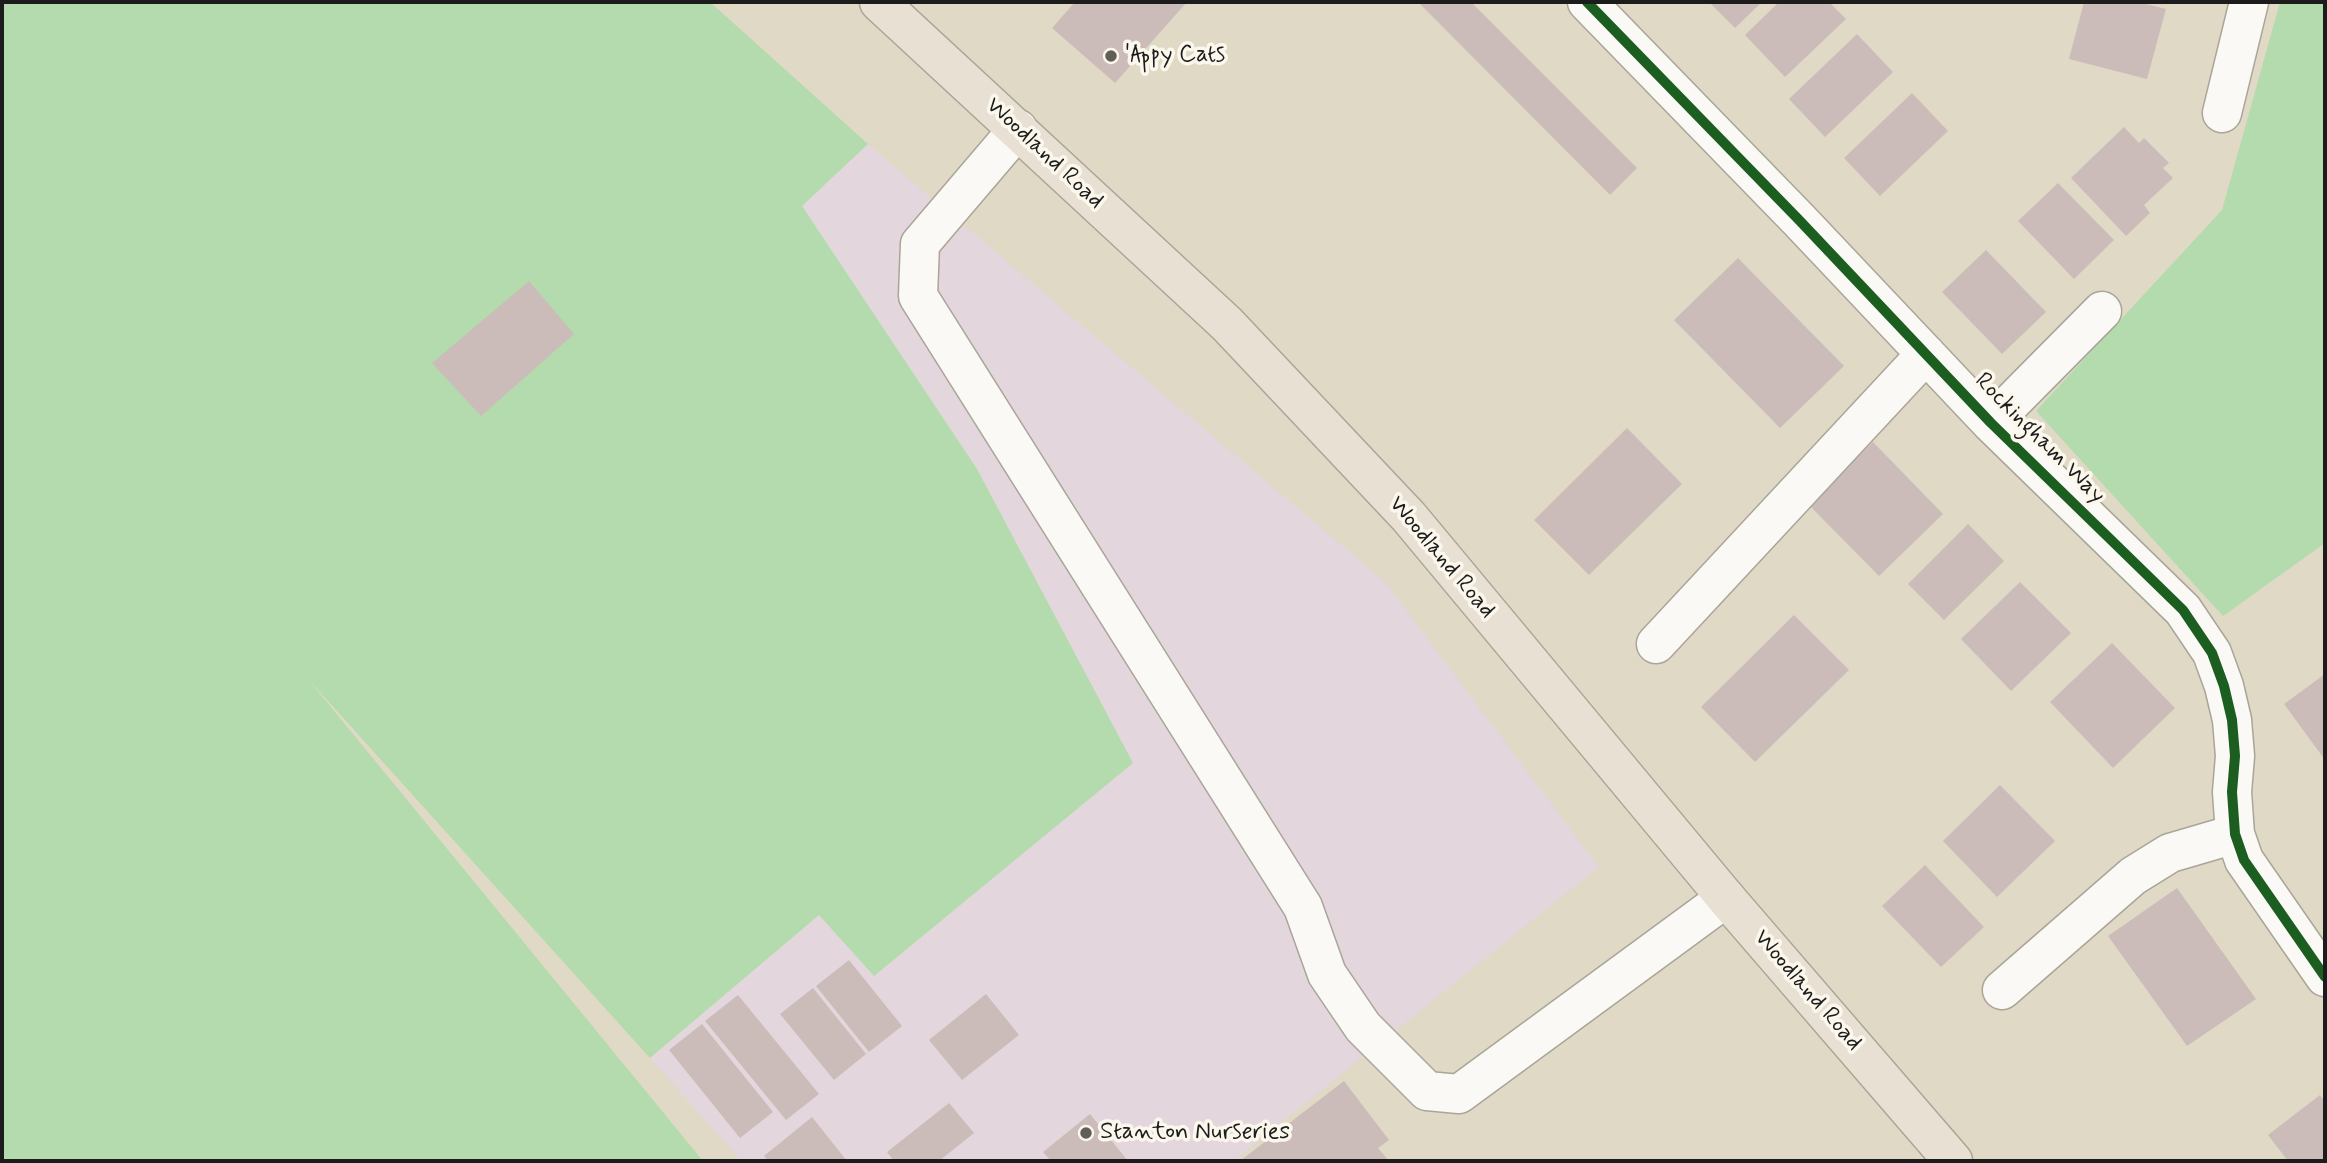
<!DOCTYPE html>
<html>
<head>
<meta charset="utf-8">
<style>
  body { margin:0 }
  #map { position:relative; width:2327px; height:1163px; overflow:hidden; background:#e0d9c6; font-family:Mynerve,sans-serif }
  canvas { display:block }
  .frame { position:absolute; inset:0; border:4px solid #1c1c1c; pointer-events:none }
</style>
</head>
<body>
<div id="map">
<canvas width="2327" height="1163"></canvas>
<div class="frame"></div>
</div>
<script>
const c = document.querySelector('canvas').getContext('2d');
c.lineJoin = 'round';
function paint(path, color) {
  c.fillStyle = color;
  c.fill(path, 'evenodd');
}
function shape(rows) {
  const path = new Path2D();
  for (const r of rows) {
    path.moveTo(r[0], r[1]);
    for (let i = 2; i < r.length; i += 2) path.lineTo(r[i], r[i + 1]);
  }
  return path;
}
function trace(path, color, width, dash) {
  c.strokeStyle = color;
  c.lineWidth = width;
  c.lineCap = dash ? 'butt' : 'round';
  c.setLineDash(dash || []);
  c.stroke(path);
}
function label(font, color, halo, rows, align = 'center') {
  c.font = font + ' Mynerve,sans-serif';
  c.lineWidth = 7;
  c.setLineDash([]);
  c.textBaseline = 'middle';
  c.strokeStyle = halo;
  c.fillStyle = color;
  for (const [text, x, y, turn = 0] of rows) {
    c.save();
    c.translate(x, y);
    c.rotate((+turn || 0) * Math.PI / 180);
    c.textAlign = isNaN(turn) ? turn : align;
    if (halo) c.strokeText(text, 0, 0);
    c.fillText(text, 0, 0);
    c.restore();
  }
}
paint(shape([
  [868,144,1385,582,1599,867,1233,1161,741,1161,650,1058,819,915,874,976,1133,763,977,469,802,206]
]), '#e3d6dd');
paint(shape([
  [2,2,710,2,868,144,802,206,977,469,1133,763,874,976,819,915,650,1058,308,679,703,1161,2,1161],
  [2280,2,2325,2,2325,543,2223,616,2036,411,2222,210]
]), '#b4dbae');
paint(shape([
  [1075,2,1187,2,1115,83,1052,28],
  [1418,2,1471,2,1637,168,1610,195],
  [1709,2,1762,2,1735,28],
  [1779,2,1829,2,1846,19,1785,77,1745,35],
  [2084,2,2138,2,2166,9,2147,79,2069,59],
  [1857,34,1893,72,1825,137,1789,99],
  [1912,93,1948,131,1880,196,1844,158],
  [2124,127,2139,143,2144,138,2169,163,2163,168,2173,178,2144,205,2150,213,2126,236,2071,178],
  [2058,183,2114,240,2074,279,2018,221],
  [1986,250,2046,312,2002,354,1942,292],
  [1738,258,1844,366,1780,428,1674,320],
  [529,281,574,334,481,416,432,363],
  [1627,428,1682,484,1589,575,1534,520],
  [1873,442,1943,514,1879,576,1808,504],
  [1968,524,2004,561,1944,620,1908,584],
  [2020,582,2071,633,2011,691,1961,639],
  [1794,615,1849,670,1755,762,1701,707],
  [2112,643,2175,708,2113,768,2050,702],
  [2325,674,2325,760,2284,704],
  [2000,785,2055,841,1997,897,1943,841],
  [1925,865,1984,927,1941,967,1882,906],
  [2177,888,2256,999,2187,1046,2108,936],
  [849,960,902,1026,869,1052,816,986],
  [813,988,866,1054,834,1080,780,1014],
  [986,994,1019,1035,962,1080,929,1040],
  [738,995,819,1094,786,1120,705,1021],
  [702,1024,773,1112,740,1138,669,1050],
  [1344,1081,1389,1140,1378,1148,1389,1161,1240,1161],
  [2320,1095,2325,1102,2325,1161,2288,1161,2268,1135],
  [949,1103,974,1133,939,1161,894,1161,887,1152],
  [1090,1114,1128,1161,1051,1161,1043,1152],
  [812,1117,847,1161,768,1161,764,1156]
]), '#ccbcb9');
const minor = shape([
  [1587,2,1800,221,1991,423,2183,610,2212,653,2224,686,2232,720,2235,756,2232,792,2235,834,2244,860,2325,977],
  [2222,113,2249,2],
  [1018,129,920,244,918,296,1303,907,1327,974,1363,1027,1427,1091,1459,1094,1726,898],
  [1991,423,2102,311],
  [1656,644,1926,354],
  [2002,990,2133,876,2170,853,2235,834]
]);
const highway = shape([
  [879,2,1227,324,1409,517,1726,898,1953,1161]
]);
trace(minor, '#a9a598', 41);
trace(highway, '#a9a598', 41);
trace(minor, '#faf9f6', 38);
trace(highway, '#e7e0d3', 38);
trace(shape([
  [1587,2,1800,221,1991,423,2183,610,2212,653,2224,686,2232,720,2235,756,2232,792,2235,834,2244,860,2325,977]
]), '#1b5e20', 10);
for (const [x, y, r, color] of [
  [1111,56,7,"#615e58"],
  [1086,1133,7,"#615e58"]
]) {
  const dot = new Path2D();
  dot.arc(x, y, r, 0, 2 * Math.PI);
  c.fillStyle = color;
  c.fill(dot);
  trace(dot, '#fbf7ec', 2.5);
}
label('24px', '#1c1c1c', '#fbf7ec', [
  ["'Appy Cats",1125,56],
  ["Stanton Nurseries",1100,1133]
], 'left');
label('24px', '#1c1c1c', '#fbf7ec', [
  ["Woodland Road",1044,154,43],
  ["Rockingham Way",2039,439,45],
  ["Woodland Road",1441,558,50],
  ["Woodland Road",1807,991,49]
]);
</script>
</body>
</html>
